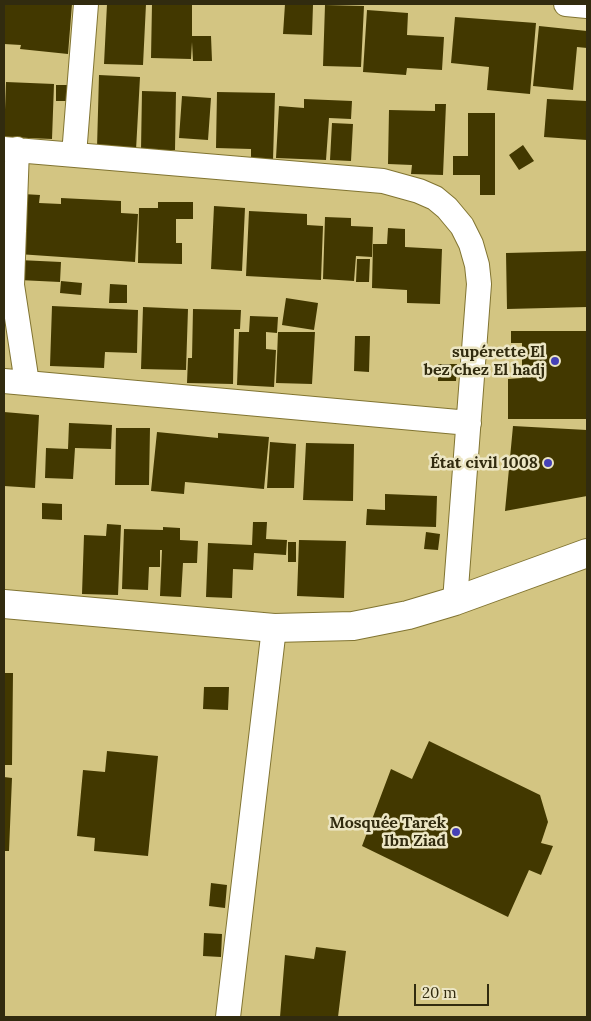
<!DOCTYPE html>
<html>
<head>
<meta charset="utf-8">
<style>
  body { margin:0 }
  #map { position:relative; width:591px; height:1021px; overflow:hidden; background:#d3c582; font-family:Lora,serif }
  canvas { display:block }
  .frame { position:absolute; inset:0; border:5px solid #312b0f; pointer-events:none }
  .scale { position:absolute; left:414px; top:984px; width:75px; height:22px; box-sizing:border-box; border:2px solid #312b0f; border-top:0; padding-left:6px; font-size:15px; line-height:18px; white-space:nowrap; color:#312b0f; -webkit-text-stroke:4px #ece6c4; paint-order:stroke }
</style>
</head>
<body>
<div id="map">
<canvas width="591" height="1021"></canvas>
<div class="frame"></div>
<div class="scale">20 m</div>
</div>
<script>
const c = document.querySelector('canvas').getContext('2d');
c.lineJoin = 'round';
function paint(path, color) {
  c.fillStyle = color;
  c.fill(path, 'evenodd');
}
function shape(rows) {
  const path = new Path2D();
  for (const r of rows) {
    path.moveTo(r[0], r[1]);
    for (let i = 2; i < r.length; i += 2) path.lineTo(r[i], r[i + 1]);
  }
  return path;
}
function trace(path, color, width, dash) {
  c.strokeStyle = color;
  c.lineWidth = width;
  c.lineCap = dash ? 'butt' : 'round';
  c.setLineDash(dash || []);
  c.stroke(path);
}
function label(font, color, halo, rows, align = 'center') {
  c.font = font + ' Lora,serif';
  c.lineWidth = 5;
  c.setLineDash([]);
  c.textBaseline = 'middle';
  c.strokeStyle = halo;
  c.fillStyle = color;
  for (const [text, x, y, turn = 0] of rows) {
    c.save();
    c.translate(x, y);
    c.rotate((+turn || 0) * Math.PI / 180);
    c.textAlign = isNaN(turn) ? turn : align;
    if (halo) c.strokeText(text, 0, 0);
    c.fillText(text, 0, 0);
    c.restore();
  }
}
paint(shape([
  [4,4,72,4,68,54,20,49,21,45,4,44],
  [107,4,146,4,143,65,104,64],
  [152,4,192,4,192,36,211,36,212,61,193,61,192,42,191,59,151,58],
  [285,4,313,5,312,35,283,34],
  [325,5,364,6,361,67,323,66],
  [367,10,408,13,407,35,444,37,442,70,407,68,406,75,363,72],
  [455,17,536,23,530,94,487,90,489,67,451,63],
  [539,26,587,31,587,48,577,47,573,90,533,86],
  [99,75,140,77,136,150,97,148],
  [6,82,54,84,52,139,4,137],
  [56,85,71,85,71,101,56,101],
  [142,91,176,92,175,150,141,150],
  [217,92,275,93,273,160,251,159,251,149,216,148],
  [182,96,211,98,208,140,179,138],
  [304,99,352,101,351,119,329,118,326,160,276,158,279,106,304,108],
  [547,99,587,101,587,140,544,137],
  [435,104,446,104,443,175,411,174,412,165,388,164,389,110,435,111],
  [468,113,495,113,495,195,480,195,480,175,453,175,453,156,468,156],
  [332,123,353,124,351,161,330,160],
  [523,145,534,161,519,170,509,155],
  [23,194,40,195,39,203,61,204,61,198,121,201,121,213,138,214,135,262,18,254],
  [158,202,193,202,193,219,176,219,176,243,182,243,182,264,138,263,139,208,158,208],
  [214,206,245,208,242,271,211,269],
  [249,211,307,214,307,225,323,226,321,280,246,276],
  [325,217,351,218,351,226,373,227,372,257,356,256,354,281,323,279],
  [388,228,405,229,405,247,442,249,440,304,407,303,407,290,372,288,373,244,387,244],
  [587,251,587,307,507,309,506,253],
  [357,259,370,259,369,282,356,282],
  [19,260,61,262,60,282,19,280],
  [61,281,82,283,81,295,60,293],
  [110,284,127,285,127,303,109,303],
  [286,298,318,303,314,330,282,325],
  [52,306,138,310,137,353,105,352,104,368,50,366],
  [143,307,188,309,186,370,141,369],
  [193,309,241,310,240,329,234,329,233,384,187,383,188,358,192,358],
  [250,316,278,317,277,333,266,332,266,349,276,350,274,387,237,385,239,332,249,332],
  [511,331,587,331,587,419,508,419,508,379,522,378,522,343,511,343],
  [278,332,315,332,312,384,276,383],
  [355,336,370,336,369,372,354,371],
  [438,364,457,364,456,381,438,381],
  [4,412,39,415,35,488,4,486],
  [69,423,112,425,111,449,75,448,73,479,45,478,46,448,68,449],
  [513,426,587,430,587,496,505,511],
  [116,428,150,428,149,485,115,485],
  [157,432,218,438,218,433,269,437,264,489,185,482,184,494,151,491],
  [270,442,296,444,294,488,267,488],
  [306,443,354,444,353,501,303,500],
  [385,494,437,496,436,527,366,525,367,509,385,510],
  [42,503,62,504,62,520,42,519],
  [253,522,267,522,266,539,287,540,286,555,254,553,253,570,233,569,232,598,206,597,208,543,252,545],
  [107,524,121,525,118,595,82,594,84,535,106,536],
  [163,527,180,528,180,540,198,541,197,563,183,563,181,597,160,596,162,550,160,550,160,567,149,567,148,590,122,589,124,529,163,530],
  [426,532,440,534,438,550,424,549],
  [299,540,346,541,344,598,297,596],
  [288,542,296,542,296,562,288,562],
  [4,673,13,673,12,765,4,765],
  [204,687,229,687,228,710,203,709],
  [429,741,540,795,548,822,541,843,553,846,541,875,529,870,508,917,362,846,391,769,412,779],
  [107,751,158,756,148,856,94,851,95,838,77,836,83,770,105,772],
  [4,777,12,778,9,851,4,851],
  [211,883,227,885,225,908,209,906],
  [204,933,222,934,221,957,203,956],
  [316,947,346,951,338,1017,280,1017,285,955,314,959]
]), '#423800');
const minor = shape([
  [566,4,587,6],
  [4,149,383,181,419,191,435,198,447,208,462,226,471,244,477,265,479,284,455,601],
  [17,149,12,285,27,383],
  [74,155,86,4],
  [4,381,469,423],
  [228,1017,274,628]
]);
const secondary = shape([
  [4,604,274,628,353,626,408,615,455,601,587,553]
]);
trace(minor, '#817431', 26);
trace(secondary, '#817431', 30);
trace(minor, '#fff', 24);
trace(secondary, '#fff', 28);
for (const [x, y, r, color] of [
  [555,361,5,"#4641b7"],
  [548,463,5,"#4641b7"],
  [456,832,5,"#4641b7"]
]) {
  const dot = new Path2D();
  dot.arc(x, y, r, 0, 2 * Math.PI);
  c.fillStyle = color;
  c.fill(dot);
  trace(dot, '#ece6c4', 2);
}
label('bold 16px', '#312b0f', '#ece6c4', [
  ["supérette El",545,352],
  ["bez chez El hadj",545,370],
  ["État civil 1008",538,463],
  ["Mosquée Tarek",446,823],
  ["Ibn Ziad",446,841]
], 'right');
</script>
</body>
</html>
